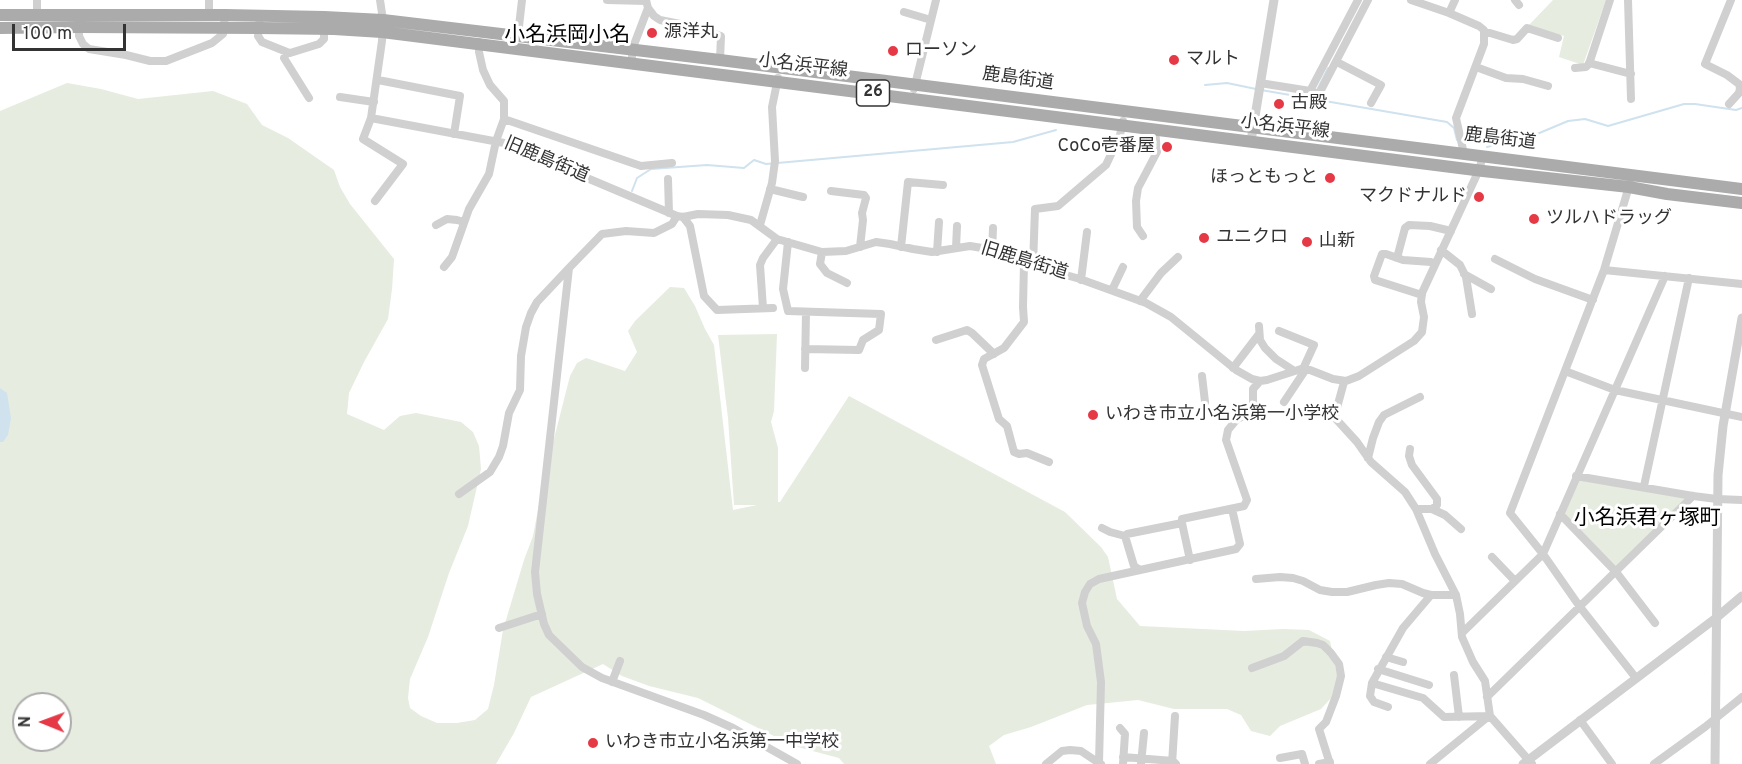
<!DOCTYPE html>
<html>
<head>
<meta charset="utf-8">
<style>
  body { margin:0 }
  #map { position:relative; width:1742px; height:764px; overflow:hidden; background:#fff; font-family:Overpass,sans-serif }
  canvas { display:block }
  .north { position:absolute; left:12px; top:692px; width:60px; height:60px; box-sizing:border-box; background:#fff; border:2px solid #adadad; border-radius:50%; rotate:271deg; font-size:16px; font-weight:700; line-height:24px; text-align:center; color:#333 }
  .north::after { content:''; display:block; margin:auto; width:21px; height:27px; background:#e63946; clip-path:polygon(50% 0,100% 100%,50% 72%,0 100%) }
  .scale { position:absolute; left:12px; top:24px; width:114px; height:27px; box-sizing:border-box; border:3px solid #333; border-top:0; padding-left:8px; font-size:18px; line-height:21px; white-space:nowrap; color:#333; -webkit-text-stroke:4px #fff; paint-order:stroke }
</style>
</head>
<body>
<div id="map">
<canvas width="1742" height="764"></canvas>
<div class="north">N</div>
<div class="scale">100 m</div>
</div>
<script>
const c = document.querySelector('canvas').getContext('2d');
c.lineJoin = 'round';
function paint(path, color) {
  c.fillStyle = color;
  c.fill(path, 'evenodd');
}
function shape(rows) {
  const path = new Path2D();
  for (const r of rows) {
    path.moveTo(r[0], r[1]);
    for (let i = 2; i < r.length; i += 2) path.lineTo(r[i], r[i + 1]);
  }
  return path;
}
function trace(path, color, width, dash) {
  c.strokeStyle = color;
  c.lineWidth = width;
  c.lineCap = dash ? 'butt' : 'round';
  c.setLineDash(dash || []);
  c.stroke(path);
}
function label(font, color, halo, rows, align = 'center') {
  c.font = font + ' Overpass,"Noto Sans JP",sans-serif';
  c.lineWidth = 6;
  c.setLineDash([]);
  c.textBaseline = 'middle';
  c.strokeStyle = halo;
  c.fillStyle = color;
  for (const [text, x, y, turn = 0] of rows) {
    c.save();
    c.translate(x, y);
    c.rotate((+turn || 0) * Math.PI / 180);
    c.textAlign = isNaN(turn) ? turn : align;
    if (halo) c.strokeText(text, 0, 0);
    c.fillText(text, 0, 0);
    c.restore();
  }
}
paint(shape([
  [1553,0,1606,0,1583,65,1559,57,1564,36,1529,25],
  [67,83,101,89,138,99,213,91,247,104,262,125,288,138,334,170,340,187,350,204,394,259,392,289,388,319,364,362,349,393,347,414,384,430,400,416,416,413,461,422,473,432,479,446,481,469,468,526,449,573,428,637,410,679,408,698,410,708,421,716,437,723,457,723,475,720,488,709,494,685,503,630,524,560,533,536,544,478,570,376,577,363,586,358,625,371,637,352,628,331,635,321,670,287,684,288,695,306,705,329,714,345,733,510,757,505,734,505,728,418,718,335,777,334,774,411,771,422,778,448,778,502,780,502,849,396,1065,512,1101,547,1108,557,1117,599,1140,626,1244,631,1283,629,1309,630,1330,641,1338,679,1332,697,1321,709,1280,726,1270,736,1251,731,1241,715,1227,709,1174,709,1138,700,1087,705,1031,727,1004,735,989,746,996,764,844,764,839,758,794,746,698,698,649,686,622,676,603,664,531,697,514,733,496,764,0,764,0,111],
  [24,704,60,704,60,740,24,740],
  [1576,476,1693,496,1616,572,1560,514]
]), '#e6ecdf');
paint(shape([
  [0,388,7,393,11,418,8,435,3,442,0,442]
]), '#cfe2ee');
trace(shape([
  [1205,85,1227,83,1256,89],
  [1261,90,1447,122,1454,128,1457,140],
  [1317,90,1328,68],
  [1487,147,1505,142,1518,142,1568,121,1585,119,1608,126,1684,104,1695,104,1736,110,1742,108],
  [632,191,637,178,651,169,707,165,744,168,754,160,766,164,1013,142,1056,130]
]), '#cfe2ee', 2);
trace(shape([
  [37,0,37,14],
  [380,0,383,20,382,41,371,118,504,143,677,216,683,217,698,214,728,215,751,220,777,239,822,252,846,251,876,242,890,244,913,249,932,252,970,246,982,248,1013,260,1080,279,1146,303,1171,317,1236,370,1252,379,1260,381,1267,380,1301,369,1310,370,1333,379,1346,381,1359,376,1414,341,1422,332,1424,317,1421,302,1422,293,1479,170,1483,156],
  [607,0,646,1],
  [646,0,648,8,654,16,660,20,690,26,721,36,720,60],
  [1411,0,1449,13,1479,26,1484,30,1484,44,1456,118,1464,154],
  [1515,0,1519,5],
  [1628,0,1631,99],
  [904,12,931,20],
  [1449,13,1455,0],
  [209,15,209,0],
  [260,16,258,36,262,42,287,52,290,53,319,44,324,39,324,27],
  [79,23,79,36,83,44,89,49,126,55,150,61,166,61,212,43,223,34,225,15],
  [1485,33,1490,33,1513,40,1517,39,1527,28,1558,38],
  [518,35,522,0],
  [287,52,284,58,309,98],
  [1337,62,1381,85,1371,103],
  [632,63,632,50,648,8],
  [1589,63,1631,74],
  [1476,67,1506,78,1523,79,1548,86],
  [1575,68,1586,67,1589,64,1610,0],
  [378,80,460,96,454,134],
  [1260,83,1310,91,1319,94,1368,0],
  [914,89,936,0],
  [1310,91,1358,0],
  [340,97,374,102],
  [1729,104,1739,93,1740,88,1739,84,1727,75,1705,64,1731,0],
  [371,118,363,139,403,164,375,201],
  [504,119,641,166,672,163],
  [668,179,669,213],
  [1630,183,1604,270,1510,513,1543,554,1580,607,1636,678],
  [770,189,803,197],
  [831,191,864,195,866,198,862,213,863,220,860,247],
  [677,216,672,224,654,233,626,231,602,234,569,268,535,572,537,594,544,624,549,635,582,667,602,678,704,715,733,728,797,764],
  [683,217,690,226,704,296,717,310,773,308],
  [436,225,447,219,457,220,464,222],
  [760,225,772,183,775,161,772,107,778,78],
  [1143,236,1137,227,1136,201,1138,188,1157,152,1155,129],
  [788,242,783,289,788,311,881,314,879,330,863,340,859,350,805,349],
  [901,247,908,182,943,185],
  [956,248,957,226],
  [1441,250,1460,265,1466,277,1472,314],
  [822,252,820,264,827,273,847,283],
  [937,252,939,222],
  [992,252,993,228],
  [1397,258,1405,228,1409,225,1430,226,1451,231],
  [1495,259,1535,279,1593,300],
  [1024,263,1023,307,1024,322,1004,348,984,359,982,365,999,419,1007,426,1014,452,1019,454,1027,453,1049,462],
  [1033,265,1035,209,1058,206,1106,165,1120,135,1123,121],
  [444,267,452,257,469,209,489,174,496,141,504,119,504,101,490,85,483,70,479,52,479,42],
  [1604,270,1742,284],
  [1464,274,1491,289],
  [1081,280,1087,232],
  [1112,290,1123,267],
  [1422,295,1375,280,1374,276,1382,254,1386,254,1403,260,1431,262,1435,264],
  [1140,301,1161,273,1178,257],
  [763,308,760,265,763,258,777,239],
  [1259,326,1260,340,1265,348,1276,359,1293,370],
  [1279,331,1314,345,1303,369],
  [936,340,967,330,972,333,994,354],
  [805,368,806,312],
  [1233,368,1259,334],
  [1565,371,1615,390,1742,417],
  [1202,376,1205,402],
  [1344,382,1335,415,1336,419,1357,442,1371,462,1405,492,1416,509,1435,554,1456,595,1460,614,1462,637,1473,662,1485,681,1490,716,1532,764],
  [1284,402,1306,369],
  [1410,449,1409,456,1412,465,1437,499,1437,505,1432,509,1416,509],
  [1368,458,1373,438,1379,422,1384,415,1420,397],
  [1576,476,1693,496,1717,499,1742,500],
  [1644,486,1689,278],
  [459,494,490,472,499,457,503,446,509,413,520,390,521,356,526,327,531,313,537,302,569,268],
  [1432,509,1445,515,1461,529],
  [1560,514,1616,572,1655,623],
  [1102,528,1110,532,1125,536],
  [1492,557,1515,581],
  [1190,560,1182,523,1182,519,1244,506,1247,500,1226,440,1228,430,1237,419,1248,414,1253,409,1253,389,1260,381],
  [1140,570,1134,566,1125,536,1127,534,1182,523],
  [1256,579,1280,577,1293,578,1303,581,1320,590,1332,592,1347,592,1376,585,1389,583,1402,584,1423,593,1431,595,1456,595],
  [499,628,542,614],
  [1462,633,1543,554,1665,276],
  [1386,657,1403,662],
  [1252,668,1284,656,1303,641,1317,643,1323,645,1331,653,1339,664,1341,676,1336,696,1326,722,1319,729,1330,764],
  [1378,669,1429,685],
  [1454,675,1459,717],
  [612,682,620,661],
  [1372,683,1423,698,1444,717,1490,716],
  [1487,697,1693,496],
  [1388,707,1374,702,1370,696,1372,683,1403,628,1431,595],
  [1580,720,1612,764],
  [1120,728,1125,734,1123,764],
  [1123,757,1173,761,1176,764],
  [1280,758,1302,754,1305,764],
  [1046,764,1062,751,1070,750,1081,751,1099,763],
  [1101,764,1099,763,1101,682,1096,644,1087,626,1082,603,1085,592,1090,584,1099,579,1236,549,1240,544,1232,509],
  [1141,764,1144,733],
  [1172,764,1175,716],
  [1319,764,1330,762],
  [1430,764,1489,716],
  [1654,764,1705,727,1742,697]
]), '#d0d0d0', 8);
trace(shape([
  [1251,141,1274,0],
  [1523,764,1716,618,1742,596],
  [1715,764,1718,475,1723,426,1742,318]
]), '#d0d0d0', 9);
trace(shape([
  [0,15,225,15,324,17,383,20,720,60,1742,189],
  [0,28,79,27,259,28,334,29,382,32,1483,171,1629,187,1667,194,1742,203]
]), '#ababab', 12);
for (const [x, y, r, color] of [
  [652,33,6,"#e63946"],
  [893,51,6,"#e63946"],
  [1174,60,6,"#e63946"],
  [1279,104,6,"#e63946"],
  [1167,147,6,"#e63946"],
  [1330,178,6,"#e63946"],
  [1479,197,6,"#e63946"],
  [1534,219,6,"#e63946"],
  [1204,238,6,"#e63946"],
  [1307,242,6,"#e63946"],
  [1093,415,6,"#e63946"],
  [593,743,6,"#e63946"]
]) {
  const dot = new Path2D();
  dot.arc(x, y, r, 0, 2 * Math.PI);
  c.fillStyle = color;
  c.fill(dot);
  trace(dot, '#fff', 2);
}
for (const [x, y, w] of [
  [873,93,33]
]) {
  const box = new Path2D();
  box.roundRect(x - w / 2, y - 13, w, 26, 4.5);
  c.fillStyle = '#fff';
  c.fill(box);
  trace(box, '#333', 1.5);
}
label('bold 16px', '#333', null, [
  ["26",873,93]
]);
label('18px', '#333', '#fff', [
  ["源洋丸",664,33],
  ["ローソン",905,51],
  ["マルト",1186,60],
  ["古殿",1291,104],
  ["CoCo壱番屋",1155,147,"right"],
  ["ほっともっと",1318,178,"right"],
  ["マクドナルド",1467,197,"right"],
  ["ツルハドラッグ",1546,219],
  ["ユニクロ",1216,238],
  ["山新",1319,242],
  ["いわき市立小名浜第一小学校",1105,415],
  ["いわき市立小名浜第一中学校",605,743]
], 'left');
label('18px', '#333', '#fff', [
  ["小名浜平線",803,67,7],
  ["鹿島街道",1018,80,8],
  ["小名浜平線",1285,128,7],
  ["鹿島街道",1500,140,7],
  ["旧鹿島街道",546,161,23],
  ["旧鹿島街道",1024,262,17]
]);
label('21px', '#000', '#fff', [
  ["小名浜岡小名",567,37],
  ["小名浜君ヶ塚町",1647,520]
]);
</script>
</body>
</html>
